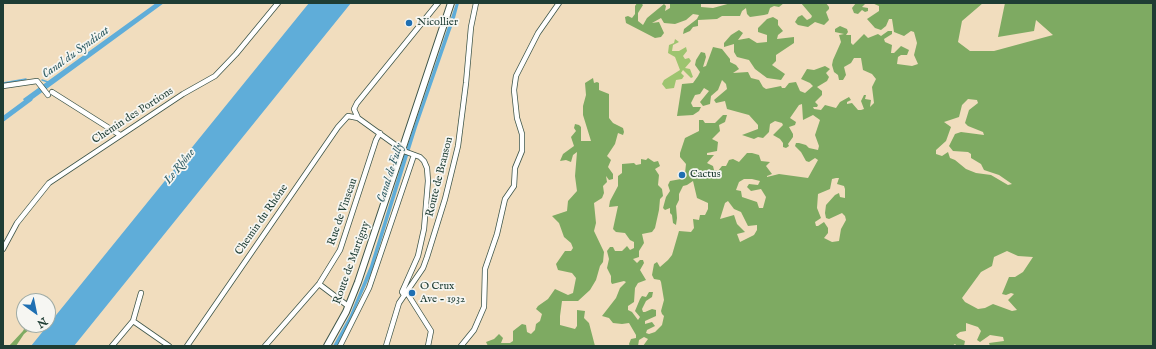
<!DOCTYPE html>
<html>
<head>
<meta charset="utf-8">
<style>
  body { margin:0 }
  #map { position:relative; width:1156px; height:349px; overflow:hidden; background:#f1ddbe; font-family:"IM FELL English",serif }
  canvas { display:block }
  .frame { position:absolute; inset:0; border:4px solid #1f3d34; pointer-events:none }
  .north { position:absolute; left:16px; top:293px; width:40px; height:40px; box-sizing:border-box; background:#f6f6f2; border:1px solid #a0aca6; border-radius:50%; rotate:147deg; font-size:11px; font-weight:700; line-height:16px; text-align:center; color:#1f3d34 }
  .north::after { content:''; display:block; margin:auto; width:14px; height:18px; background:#1f6fb2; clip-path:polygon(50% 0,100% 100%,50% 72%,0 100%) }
</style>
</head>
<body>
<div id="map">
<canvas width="1156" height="349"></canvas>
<div class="frame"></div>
<div class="north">N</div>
</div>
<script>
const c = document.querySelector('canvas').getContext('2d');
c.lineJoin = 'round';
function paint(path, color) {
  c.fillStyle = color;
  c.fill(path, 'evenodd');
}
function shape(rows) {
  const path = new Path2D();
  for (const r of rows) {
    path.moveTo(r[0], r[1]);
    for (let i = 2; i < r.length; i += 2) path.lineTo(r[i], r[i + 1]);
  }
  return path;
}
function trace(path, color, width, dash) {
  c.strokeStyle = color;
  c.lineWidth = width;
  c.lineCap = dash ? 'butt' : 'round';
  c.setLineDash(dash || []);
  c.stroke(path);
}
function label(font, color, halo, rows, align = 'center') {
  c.font = font + ' "IM FELL English",serif';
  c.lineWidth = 3.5;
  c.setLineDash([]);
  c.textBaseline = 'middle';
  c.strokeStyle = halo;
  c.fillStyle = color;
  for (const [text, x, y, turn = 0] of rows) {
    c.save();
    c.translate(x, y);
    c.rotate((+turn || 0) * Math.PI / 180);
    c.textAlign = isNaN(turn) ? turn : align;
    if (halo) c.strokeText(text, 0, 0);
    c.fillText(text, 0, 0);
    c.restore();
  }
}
paint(shape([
  [675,39,679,42,673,45,672,51,679,51,686,47,687,51,683,56,685,59,689,58,691,61,685,68,690,69,693,77,691,78,683,70,681,73,684,76,682,79,676,80,674,88,666,89,662,84,664,80,680,70,675,57,668,53,669,45,674,43]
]), '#9dc46f');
paint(shape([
  [637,3,641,3,643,5,638,13,638,21,643,25,647,18,664,4,666,6,665,11,670,8,670,3,701,3,701,7,713,8,731,3,784,3,779,7,774,6,770,8,768,14,764,15,750,17,747,14,746,8,742,11,740,16,722,16,717,19,698,20,698,26,693,27,690,31,683,34,684,29,697,19,699,15,693,14,686,20,675,24,664,23,661,18,652,23,659,22,664,33,661,37,655,38,626,23,625,17,628,16,632,18,635,14,635,6],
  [801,3,826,3,829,7,829,9,826,12,829,20,824,25,815,22,808,27,798,25,795,22,798,17,802,15,807,20,811,18,812,16],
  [856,3,866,3,862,7,868,8,868,11,865,12,862,10,858,14,854,13,852,8],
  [872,3,983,3,962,21,958,42,970,51,994,51,1053,35,1036,20,1034,31,998,37,1005,3,1153,3,1153,346,990,346,989,343,1004,341,1003,337,990,335,980,342,977,340,981,331,978,327,966,323,966,331,960,332,956,335,958,338,965,341,964,346,957,346,955,344,952,346,643,346,648,339,644,337,639,340,638,346,630,346,629,344,631,339,636,338,636,335,629,323,622,324,613,323,609,318,602,316,616,298,620,288,626,282,624,281,612,284,611,282,611,276,607,268,609,259,607,251,610,247,613,247,615,251,622,251,627,246,630,250,634,248,634,242,630,240,625,233,616,232,613,229,618,206,609,207,610,201,618,186,618,176,622,173,622,164,634,163,636,165,641,164,641,159,646,160,648,158,654,162,658,161,660,166,655,169,659,175,658,185,662,189,663,196,660,199,659,210,655,228,652,232,642,234,644,243,639,251,639,257,633,259,637,263,640,260,643,260,644,263,640,270,646,280,638,283,635,288,634,302,628,306,628,310,632,312,638,320,640,317,635,311,640,299,642,296,646,297,649,292,653,292,652,297,646,301,642,309,643,312,645,312,652,309,656,310,656,316,645,321,645,324,652,322,655,326,647,330,646,333,649,334,655,332,662,325,664,316,662,314,661,311,664,300,661,282,660,280,654,279,652,275,654,264,657,262,660,267,668,260,672,255,679,231,691,232,694,228,693,219,699,220,700,215,705,215,708,209,708,203,697,198,693,181,687,185,683,186,679,194,679,200,676,206,677,218,676,225,673,223,672,215,670,213,670,208,665,210,663,208,666,197,670,191,668,185,670,181,681,179,685,173,686,164,680,157,680,153,685,138,699,131,699,120,703,120,705,123,715,123,723,115,727,115,725,122,719,125,720,131,712,139,718,142,717,151,707,153,707,155,714,155,707,163,713,166,714,170,718,171,722,166,726,166,729,160,733,159,739,162,747,153,752,153,759,155,761,161,770,162,766,166,772,174,767,176,767,177,779,174,808,178,818,160,815,158,809,162,806,161,801,152,795,146,796,143,799,143,806,145,809,148,818,150,819,146,815,135,820,120,813,115,803,120,802,104,799,105,790,118,796,122,795,125,789,127,793,134,793,137,788,144,789,146,786,148,783,147,783,143,780,139,773,135,783,125,782,123,775,121,770,124,769,132,763,138,758,137,754,139,742,135,758,129,758,125,749,115,727,109,725,101,716,103,714,100,727,89,726,84,722,80,718,90,711,96,710,104,703,106,700,102,709,91,704,88,700,94,695,95,691,103,693,107,701,107,699,111,693,115,677,116,682,84,693,83,698,76,700,72,695,65,696,60,701,52,705,53,706,57,703,67,706,66,713,47,722,49,730,59,730,62,736,65,739,69,733,73,748,72,751,78,759,80,763,87,766,89,781,86,782,88,785,88,789,83,796,82,800,91,805,93,813,86,810,83,801,79,807,69,814,70,825,66,830,69,826,73,829,77,827,81,817,87,822,91,822,95,815,102,818,105,817,107,813,107,814,109,821,110,825,105,836,108,840,102,849,97,851,100,847,102,847,104,852,103,858,110,861,110,864,109,861,101,864,95,866,95,865,99,871,100,870,107,874,103,872,87,876,79,872,74,863,70,861,58,854,58,851,63,844,67,846,75,843,80,839,80,838,75,834,72,832,65,833,60,841,42,839,35,844,34,835,32,835,29,840,26,847,29,848,32,846,35,851,35,851,43,853,45,864,34,868,38,878,34,881,36,888,31,892,31,892,34,884,39,885,42,892,45,891,53,894,53,901,46,909,50,907,55,901,55,898,57,897,64,912,66,918,64,914,55,917,43,914,32,911,31,904,36,894,32,892,19,889,19,886,26,881,30,875,28,867,19,879,11,879,6],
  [968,99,977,100,978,103,969,110,965,123,968,126,983,132,984,135,961,132,955,134,949,146,953,151,968,152,971,154,971,158,981,164,984,170,999,175,1012,184,1008,185,991,175,976,173,966,169,955,160,950,158,948,152,942,156,936,154,936,150,946,141,951,127,944,122,959,117,962,105],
  [836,178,839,178,837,184,844,186,845,189,845,198,840,197,839,193,835,195,826,205,825,213,826,218,829,219,842,213,845,216,846,220,841,229,839,241,832,242,824,238,828,233,828,228,824,222,818,226,816,226,815,222,821,218,817,208,818,194,830,189,832,179],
  [744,179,752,179,760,181,758,185,749,184,747,187,751,191,761,189,766,197,763,208,759,208,757,202,742,197,741,191,736,190,739,182],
  [728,201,734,209,741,212,748,226,757,225,757,230,754,235,740,242,737,234,745,232,737,224,734,215,720,219,725,203],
  [1007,251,1018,256,1033,257,1023,272,1015,277,1009,277,1002,294,1006,295,1011,293,1014,294,1008,300,1017,310,1012,311,993,304,985,308,978,309,965,302,962,298,981,272,992,266,994,257],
  [773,17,778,20,778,25,783,31,778,35,777,39,794,37,794,43,776,55,776,61,772,65,785,74,781,80,767,78,755,69,749,60,737,57,734,52,734,44,724,47,724,43,731,35,739,30,743,33,738,40,749,38,757,43,767,42,767,35,758,32,758,28,767,19],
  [593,78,594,83,597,82,599,83,599,90,609,94,609,118,613,123,623,128,624,132,623,135,618,133,615,144,607,156,611,160,608,167,613,174,613,179,609,180,606,176,607,182,603,186,604,193,602,198,594,203,596,223,594,231,604,252,603,262,600,266,596,280,590,290,578,301,562,301,560,316,560,325,575,329,577,326,577,310,585,311,584,318,589,323,595,346,488,346,486,342,494,339,499,334,503,338,501,343,510,343,513,341,513,331,522,324,526,325,527,332,531,334,535,330,536,324,540,321,542,314,536,309,538,306,548,299,555,289,568,295,573,293,576,278,572,273,558,270,556,264,565,251,571,251,573,248,571,243,564,237,559,223,552,216,567,211,568,201,577,191,575,176,577,152,573,155,571,162,566,160,560,161,563,154,574,146,571,137,576,131,574,128,575,124,579,125,581,127,581,141,591,141,583,115,583,106,586,95,585,83],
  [26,325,35,325,24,334,16,346,9,346,23,331]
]), '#7eaa62');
paint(shape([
  [156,3,164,3,26,104,23,99],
  [309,3,351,3,74,346,31,346],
  [456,3,459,3,455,18,417,127,371,274,348,325,337,346,333,346,350,315,370,266,404,156]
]), '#5fadd9');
trace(shape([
  [42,80,48,82],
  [3,83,26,79]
]), '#5fadd9', 1.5);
trace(shape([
  [3,119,30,99]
]), '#5fadd9', 5);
const street = shape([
  [3,86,37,81,48,95],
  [52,92,120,135],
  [401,149,358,118,354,109,357,103,438,3],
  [401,150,420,157,424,161,427,168,428,181,424,229,418,256,402,292,404,295],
  [3,249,17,223,49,183,183,94,215,76,236,54,278,3],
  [319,284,348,306],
  [407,293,431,331,428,346],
  [133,321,169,346],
  [112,346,133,321,141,293],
  [187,346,338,127,348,116,358,118],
  [265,346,319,284,340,250,376,140,380,133],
  [340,346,369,288,414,155],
  [386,346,399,303,423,268,427,257,445,199,458,146,466,83,471,27,476,3],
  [461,346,474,330,484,307,485,269,497,234,505,199,514,186,515,168,522,151,522,134,517,118,514,90,516,76,538,33,559,3]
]);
const secondary = shape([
  [327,346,346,312,358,282,451,3]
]);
trace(street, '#3e5549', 6);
trace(secondary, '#3e5549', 8);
trace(street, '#fff', 4.5);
trace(secondary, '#fff', 6);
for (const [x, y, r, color] of [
  [409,23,4,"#1f6fb2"],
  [682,175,4,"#1f6fb2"],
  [412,293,4,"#1f6fb2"]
]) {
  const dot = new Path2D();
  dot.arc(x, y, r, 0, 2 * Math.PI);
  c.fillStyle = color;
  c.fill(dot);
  trace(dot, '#f6f6f2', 1.5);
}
label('11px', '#1f3d34', '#f6f6f2', [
  ["Nicollier",417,23],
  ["Cactus",690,175],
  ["O Crux",420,287],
  ["Ave - 1932",420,300]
], 'left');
label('11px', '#1f3d34', '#f6f6f2', [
  ["Chemin des Portions",133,116,-33],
  ["Route de Branson",440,177,-76],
  ["Rue de Vinseau",343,212,-71],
  ["Chemin du Rhône",262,220,-55],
  ["Route de Martigny",352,263,-70]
]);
label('italic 12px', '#325f66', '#f6f6f2', [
  ["Canal du Syndicat",76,53,-36],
  ["Le Rhône",180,167,-51],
  ["Canal de Fully",391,173,-72]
]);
</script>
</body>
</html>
